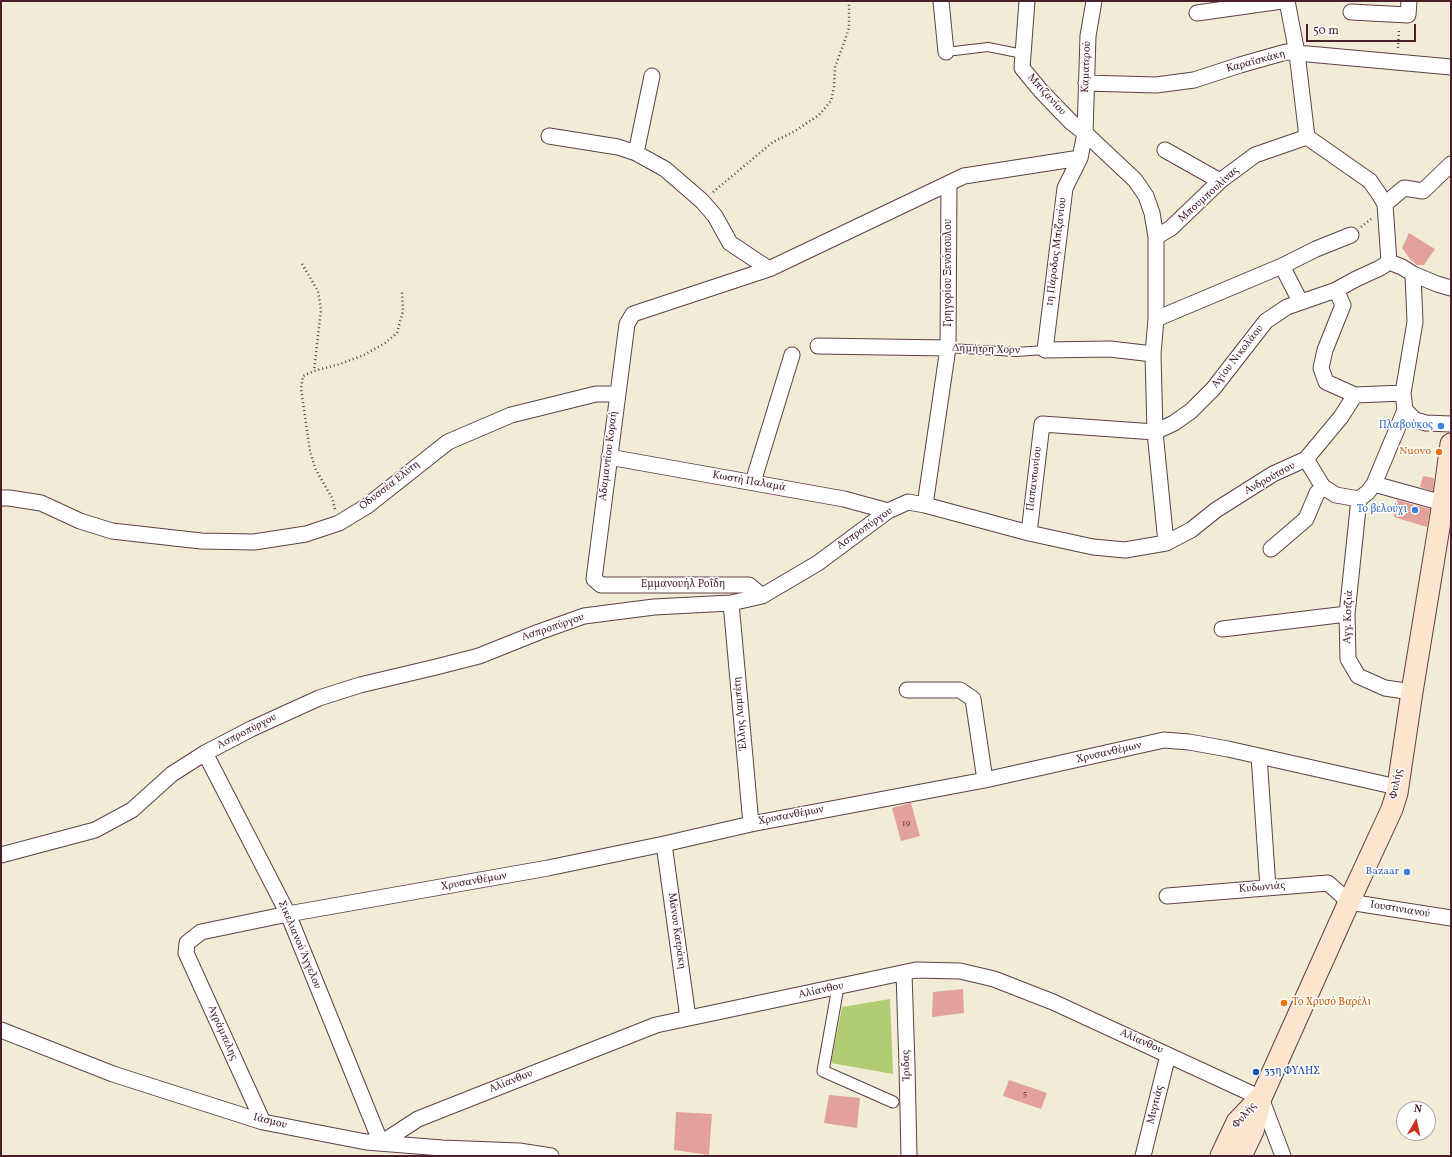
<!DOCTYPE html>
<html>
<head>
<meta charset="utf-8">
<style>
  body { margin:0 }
  #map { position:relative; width:1452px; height:1157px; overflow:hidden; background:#f0ecd6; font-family:Vollkorn,serif }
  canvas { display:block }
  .frame { position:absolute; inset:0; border:2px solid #4a1f2b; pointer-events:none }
  .north { position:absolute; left:1396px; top:1101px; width:40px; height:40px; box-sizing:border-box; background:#fff; border:1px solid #b7a5aa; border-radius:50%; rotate:9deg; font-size:11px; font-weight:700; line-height:16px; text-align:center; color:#4a1f2b }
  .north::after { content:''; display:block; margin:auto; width:14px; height:18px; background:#c8321e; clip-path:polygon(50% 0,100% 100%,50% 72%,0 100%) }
  .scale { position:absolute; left:1306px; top:24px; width:110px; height:18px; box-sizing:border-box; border:2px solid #4a1f2b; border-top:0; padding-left:5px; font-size:12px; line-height:14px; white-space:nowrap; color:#4a1f2b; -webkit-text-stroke:3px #fff; paint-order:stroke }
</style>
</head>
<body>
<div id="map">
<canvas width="1452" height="1157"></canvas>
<div class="frame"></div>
<div class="north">N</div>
<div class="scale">50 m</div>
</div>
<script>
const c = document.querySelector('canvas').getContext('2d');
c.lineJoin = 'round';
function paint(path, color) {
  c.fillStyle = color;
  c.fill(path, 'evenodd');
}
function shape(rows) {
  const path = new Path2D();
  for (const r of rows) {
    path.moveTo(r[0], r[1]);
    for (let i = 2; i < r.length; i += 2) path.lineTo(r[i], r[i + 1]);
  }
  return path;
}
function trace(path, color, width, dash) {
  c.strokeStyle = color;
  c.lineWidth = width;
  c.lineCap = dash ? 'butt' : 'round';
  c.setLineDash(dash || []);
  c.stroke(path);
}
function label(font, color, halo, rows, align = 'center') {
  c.font = font + ' Vollkorn,serif';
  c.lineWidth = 3;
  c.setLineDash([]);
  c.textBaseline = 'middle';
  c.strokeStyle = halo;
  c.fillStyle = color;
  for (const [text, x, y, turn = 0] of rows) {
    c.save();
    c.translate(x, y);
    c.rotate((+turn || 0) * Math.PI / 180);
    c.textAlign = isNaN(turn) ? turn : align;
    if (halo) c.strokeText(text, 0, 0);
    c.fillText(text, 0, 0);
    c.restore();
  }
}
paint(shape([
  [890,999,893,1074,831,1063,842,1007]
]), '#b1cc72');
paint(shape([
  [1409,233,1435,249,1424,265,1417,265,1411,260,1402,248],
  [1423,476,1434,478,1433,491,1420,487],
  [1397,500,1430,509,1427,527,1394,517],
  [911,803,920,836,901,841,892,808],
  [963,989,964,1013,932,1017,933,992],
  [1009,1080,1047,1093,1041,1109,1003,1096],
  [829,1095,860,1098,857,1128,824,1123],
  [676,1112,712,1114,709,1155,674,1150]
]), '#e2a19a');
const service = shape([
  [946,52,988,47,1023,54],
  [948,348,1016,352,1045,350]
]);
const pedestrian = shape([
  [838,987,823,1071,893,1102]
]);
const minor = shape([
  [941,1,946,52],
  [1027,1,1022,68,1041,91,1071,122,1085,133,1135,180,1146,196,1152,213,1156,237,1156,319,1153,354,1155,432,1166,543],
  [1094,1,1088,36,1085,133,1080,158,1065,188,1045,350,1110,349,1153,354],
  [1287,1,1297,53,1307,137,1370,181,1379,194,1385,204,1389,262],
  [1351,12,1408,15,1409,1],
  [1197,13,1282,1],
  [1086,83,1156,85,1194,80,1240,65,1286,52,1451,67],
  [549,136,618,147,636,153,665,169,702,201,715,216,730,243,769,269],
  [1165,150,1220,181],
  [636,153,652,76],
  [1385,204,1404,188,1423,191,1451,164],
  [1156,237,1171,228,1220,181,1255,155,1307,137],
  [1282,266,1300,301],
  [1413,274,1415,322,1403,393,1405,410,1415,420,1426,423,1451,424],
  [1336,290,1343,305,1325,350,1321,368,1326,382,1355,395,1403,393],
  [1156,319,1282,266,1316,249,1351,235],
  [818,346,948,348],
  [609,457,844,499,888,511],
  [1306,459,1323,487,1336,495,1359,499,1368,492,1374,484,1443,503,1451,502],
  [753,482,792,355],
  [1374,484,1405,410],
  [1,498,9,498,41,503,80,521,112,531,201,541,254,542,306,534,339,523,367,506,448,442,511,415,596,394,617,394],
  [1359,499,1347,614,1348,659,1358,676,1385,688,1412,692],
  [925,505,948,348,949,183],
  [1029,533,1042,424,1155,432,1174,423,1191,411,1213,389,1266,321,1287,307,1336,290,1356,279,1380,268,1389,262,1402,267,1413,274,1437,284,1451,288],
  [1271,549,1306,519,1317,493,1323,487],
  [762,596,749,585,601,585,594,579,627,324,633,314,769,269,964,176,1080,158],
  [731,603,751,824],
  [1222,629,1347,614],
  [907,690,960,690,973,699,985,780],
  [205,753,288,914,381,1143],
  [1259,756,1268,888],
  [664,844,688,1018],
  [1,855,95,830,132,810,172,774,205,753,251,729,319,698,360,685,436,667,479,656,539,632,584,616,654,607,731,603,762,596,818,563,888,511,908,502,925,505,1029,533,1093,547,1125,550,1166,543,1191,530,1216,510,1273,474,1306,459,1341,417,1355,395],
  [1167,896,1328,883,1349,902,1451,918],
  [904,973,907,1065,909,1156],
  [1,1030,113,1074,263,1122,366,1142,442,1148,519,1151,551,1156],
  [263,1122,186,953,187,943,201,932,288,914,548,868,664,844,751,824,985,780,1164,740,1189,742,1228,749,1397,787],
  [381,1143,418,1119,656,1025,916,970,960,971,994,979,1053,1002,1261,1098,1283,1156],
  [1143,1156,1168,1055]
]);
const secondary = shape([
  [1221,1156,1237,1122,1260,1098],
  [1241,1156,1253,1131,1261,1098,1349,902,1392,809,1397,793,1412,692,1443,503,1451,444]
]);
trace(service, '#633e45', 10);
trace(pedestrian, '#633e45', 13);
trace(minor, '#633e45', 17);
trace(secondary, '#633e45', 23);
trace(shape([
  [1398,48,1399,29],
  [713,192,773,142,795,131,819,115,831,101,834,87,835,67,844,43,849,28,849,1],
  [1361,227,1371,219],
  [302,264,318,291,321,310,314,371],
  [335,509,332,498,315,468,310,451,301,389,303,376,314,371,340,364,364,355,385,343,397,333,403,311,402,292]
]), '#633e45', 2.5, [1, 3]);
trace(service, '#fff', 8);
trace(pedestrian, '#fff', 11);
trace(minor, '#fff', 15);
trace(secondary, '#fce5cf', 21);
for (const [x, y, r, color] of [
  [1441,426,4,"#3f7fe0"],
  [1439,452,4,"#e8710a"],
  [1415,510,4,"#3f7fe0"],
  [1407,872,4,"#3f7fe0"],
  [1284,1003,4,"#e8710a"],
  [1256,1072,4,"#1a4fb4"]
]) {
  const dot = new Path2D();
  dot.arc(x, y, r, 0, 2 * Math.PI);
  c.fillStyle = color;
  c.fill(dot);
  trace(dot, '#fff', 1.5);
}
label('9px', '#704047', null, [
  ["19",906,824],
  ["5",1025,1094]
]);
label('11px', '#4a1f2b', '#fff', [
  ["Καραϊσκάκη",1256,62,-15],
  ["Καματερού",1087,67,-88],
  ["Μπιζανίου",1046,95,48],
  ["Μπουμπουλίνας",1209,195,-42],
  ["1η Πάροδος Μπιζανίου",1057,252,-83],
  ["Γρηγορίου Ξενόπουλου",949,273,-90],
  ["Δημήτρη Χορν",986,350,2],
  ["Αγίου Νικολάου",1238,357,-52],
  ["Αδαμαντίου Κοραή",609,456,-83],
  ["Παπαντωνίου",1035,479,-83],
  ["Ανδρούτσου",1270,479,-29],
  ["Κωστή Παλαμά",749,482,10],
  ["Οδυσσέα Ελύτη",390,486,-38],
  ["Ασπροπύργου",865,529,-35],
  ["Εμμανουήλ Ροΐδη",683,585],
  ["Αγγ. Κοτζιά",1349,617,-88],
  ["Ασπροπύργου",553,628,-19],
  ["Έλλης Λαμπέτη",741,713,-95],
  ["Ασπροπύργου",247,732,-27],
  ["Χρυσανθέμων",1109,753,-13],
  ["Φυλής",1397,784,-80],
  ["Χρυσανθέμων",791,816,-11],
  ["Χρυσανθέμων",474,882,-10],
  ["Κυδωνιάς",1262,888,-5],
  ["Ιουστινιανού",1400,910,9],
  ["Μάνου Κατράκη",676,931,82],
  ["Σικελιανού Άγγελου",299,945,67],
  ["Αλίανθου",821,991,-12],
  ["Αγράμπελης",222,1033,66],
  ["Αλίανθου",1141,1042,24],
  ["Ίριδας",907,1065,-92],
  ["Αλίανθου",511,1082,-22],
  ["Μυρτιάς",1156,1105,-76],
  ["Φυλής",1245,1116,-49],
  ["Ιάσμου",270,1122,14]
]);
label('11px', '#366cbe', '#fff', [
  ["Πλαβούκος",1433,426],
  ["Το βελούχι",1407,510],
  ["Bazaar",1399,872]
], 'right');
label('11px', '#c56008', '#fff', [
  ["Nuovo",1431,452],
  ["Το Χρυσό Βαρέλι",1292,1003,"left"]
], 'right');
label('11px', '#164399', '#fff', [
  ["33η ΦΥΛΗΣ",1264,1072]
], 'left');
</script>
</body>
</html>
